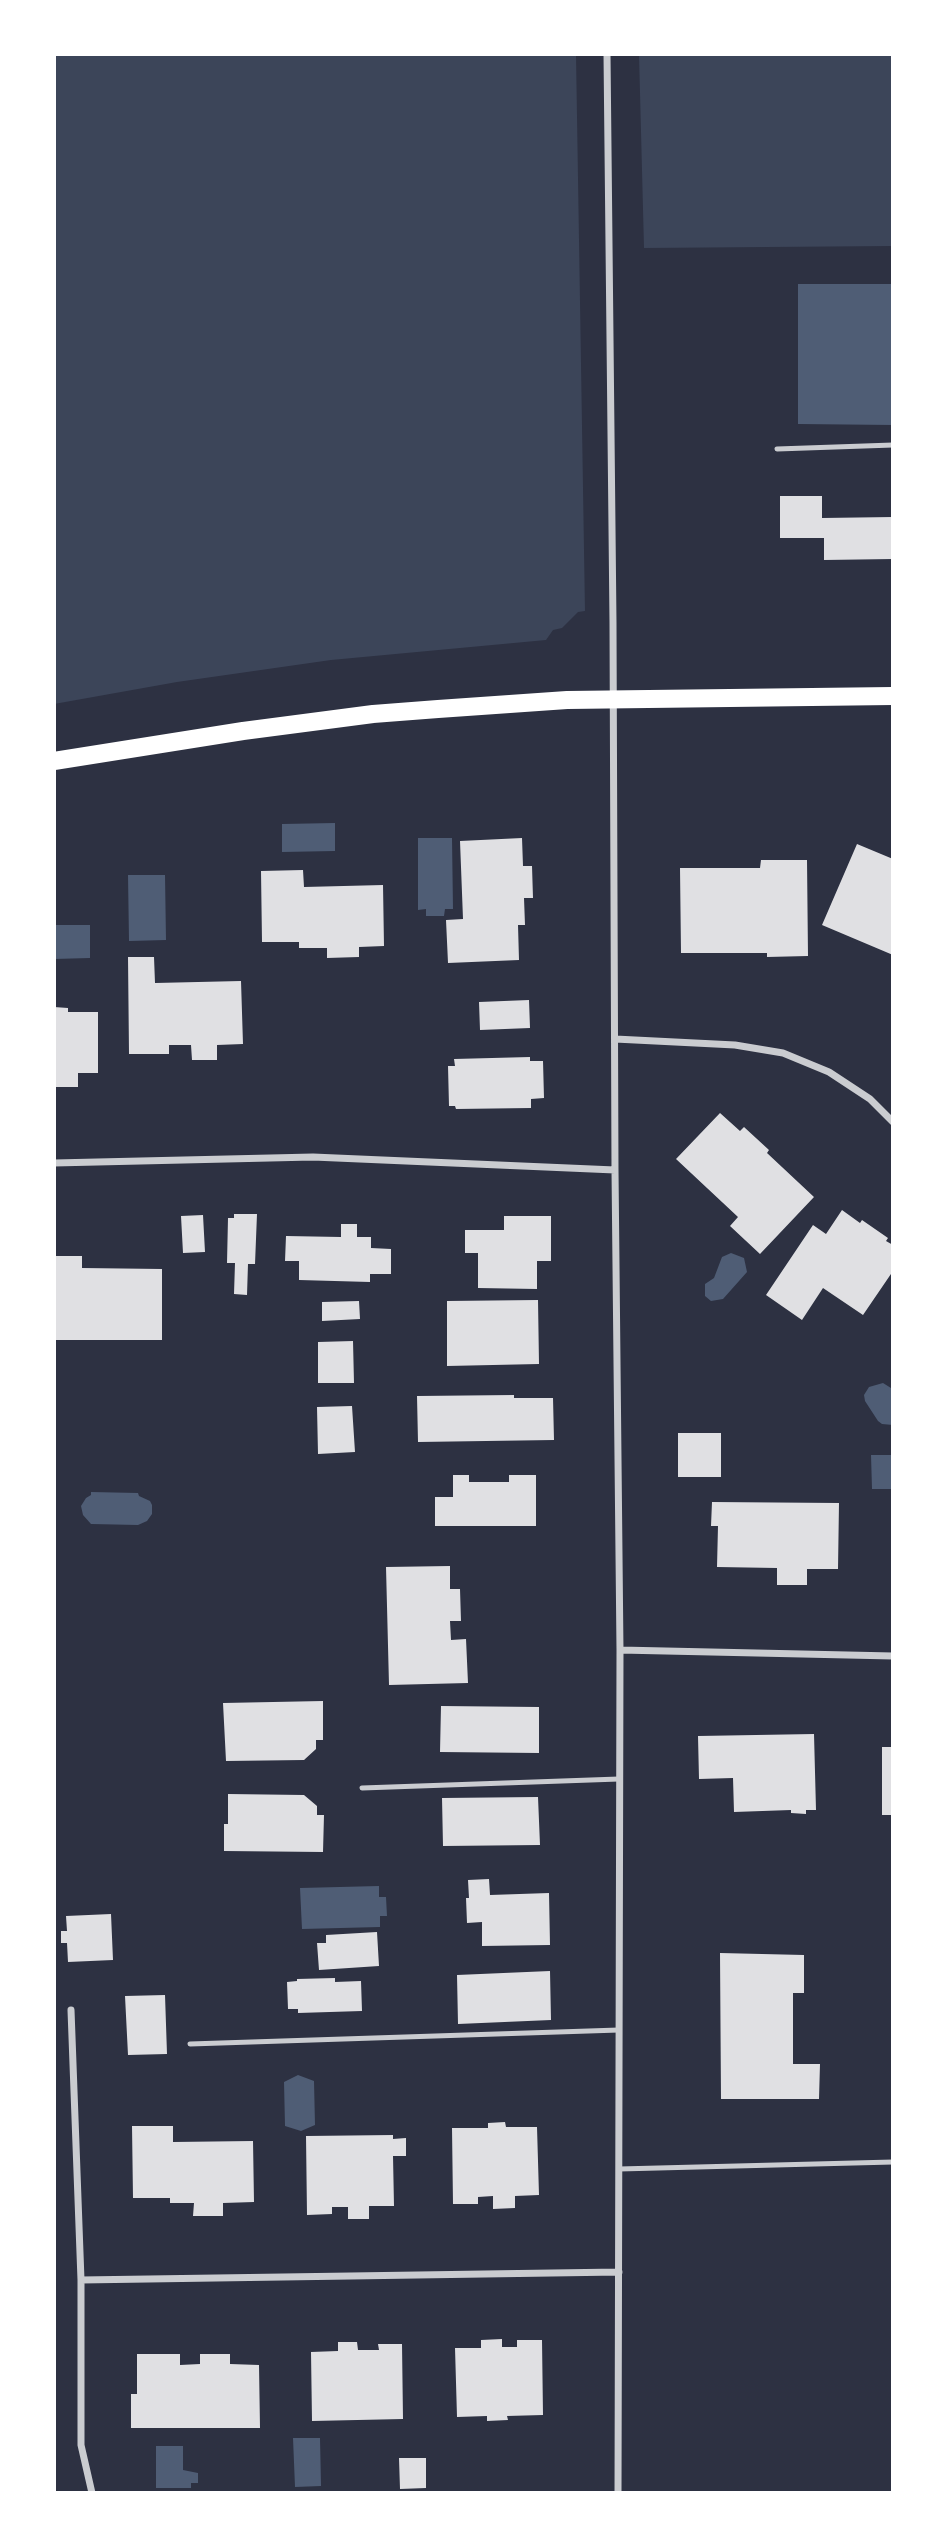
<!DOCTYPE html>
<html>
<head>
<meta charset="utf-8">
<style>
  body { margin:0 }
  #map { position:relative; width:947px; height:2547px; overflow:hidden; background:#2d3142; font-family:"Golos Text",sans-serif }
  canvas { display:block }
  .frame { position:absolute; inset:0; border:56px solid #fff; pointer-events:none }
</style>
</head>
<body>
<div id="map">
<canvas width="947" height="2547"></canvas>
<div class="frame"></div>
</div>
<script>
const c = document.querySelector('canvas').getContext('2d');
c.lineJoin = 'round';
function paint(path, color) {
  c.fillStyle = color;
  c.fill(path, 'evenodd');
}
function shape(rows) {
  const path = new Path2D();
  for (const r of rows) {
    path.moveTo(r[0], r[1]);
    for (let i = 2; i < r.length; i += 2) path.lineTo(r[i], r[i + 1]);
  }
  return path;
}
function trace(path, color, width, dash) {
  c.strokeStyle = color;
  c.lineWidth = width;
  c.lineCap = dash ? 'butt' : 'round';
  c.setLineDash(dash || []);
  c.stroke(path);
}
paint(shape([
  [54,54,576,54,585,611,578,612,562,628,553,630,546,640,331,660,177,682,54,704],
  [639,54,893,54,893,246,644,248]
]), '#3c4559');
paint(shape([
  [798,284,893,284,893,425,798,424],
  [335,823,335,851,282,852,282,824],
  [418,838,452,838,453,909,445,909,444,916,426,916,426,909,418,910],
  [128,875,165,875,166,940,129,941],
  [54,925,90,925,90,958,54,959],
  [731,1253,744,1258,747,1272,723,1299,711,1301,705,1296,705,1284,714,1278,722,1257],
  [883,1383,891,1388,893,1392,893,1425,882,1424,878,1421,865,1401,864,1395,869,1387],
  [871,1455,893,1455,893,1489,872,1489],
  [91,1492,138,1493,139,1496,150,1501,152,1505,152,1514,147,1521,138,1525,91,1524,83,1515,81,1506,86,1498,91,1495],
  [379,1886,379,1897,386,1897,387,1916,380,1916,380,1927,302,1929,300,1888],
  [298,2075,314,2081,315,2125,301,2131,285,2126,284,2082],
  [293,2438,320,2438,321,2486,295,2487],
  [156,2446,183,2446,183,2470,198,2473,198,2483,191,2483,191,2488,156,2488]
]), '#4f5d75');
paint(shape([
  [780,496,822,496,822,518,893,517,893,559,824,560,824,538,780,538],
  [522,838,523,866,532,866,533,898,524,898,525,925,518,925,519,960,448,963,446,920,463,919,460,841],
  [857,844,893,859,893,955,822,925],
  [761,860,807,860,808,956,767,957,767,953,681,953,680,868,760,868],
  [303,870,304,887,383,885,384,946,359,947,359,957,327,958,327,948,299,948,299,942,262,942,261,871],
  [128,957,154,957,155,983,241,981,243,1044,217,1045,217,1060,192,1060,191,1045,169,1045,169,1054,129,1054],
  [529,1000,530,1028,480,1030,479,1002],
  [54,1007,68,1008,68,1012,98,1012,98,1073,78,1073,78,1087,54,1087],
  [530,1057,530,1061,543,1061,544,1098,531,1099,531,1108,456,1109,455,1106,449,1106,448,1066,455,1066,454,1059],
  [720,1113,740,1131,744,1127,769,1150,767,1153,814,1197,760,1254,730,1226,738,1217,676,1159],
  [842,1210,860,1223,862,1220,888,1238,886,1241,893,1245,893,1271,863,1315,823,1288,802,1320,766,1295,813,1225,826,1234],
  [234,1214,257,1214,255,1264,248,1264,247,1295,234,1294,235,1263,227,1263,228,1218,234,1218],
  [203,1215,205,1252,183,1253,181,1216],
  [504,1216,551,1216,551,1261,537,1261,537,1289,478,1288,478,1253,465,1253,465,1230,504,1230],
  [341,1224,357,1224,357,1237,371,1237,371,1248,391,1249,391,1274,370,1274,370,1282,299,1280,299,1261,285,1261,286,1236,341,1237],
  [54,1256,82,1256,82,1268,162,1269,162,1340,54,1340],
  [538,1300,539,1364,447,1366,447,1301],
  [359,1301,360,1319,322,1321,322,1302],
  [353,1341,354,1383,318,1383,318,1342],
  [514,1395,514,1398,553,1398,554,1440,418,1442,417,1396],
  [352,1406,355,1452,318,1454,317,1407],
  [678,1433,721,1433,721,1477,678,1477],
  [453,1475,469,1475,469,1482,509,1482,509,1475,536,1475,536,1526,435,1526,435,1497,453,1497],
  [712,1502,839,1503,838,1569,807,1569,807,1585,777,1585,777,1568,717,1567,718,1526,711,1526],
  [450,1566,450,1589,460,1589,461,1621,450,1621,451,1640,466,1639,468,1683,389,1685,386,1567],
  [323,1701,323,1740,316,1740,316,1749,304,1760,226,1761,223,1703],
  [441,1706,539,1707,539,1753,440,1752],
  [814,1734,816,1810,806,1810,806,1814,791,1813,791,1810,734,1812,733,1778,699,1779,698,1736],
  [882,1747,893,1747,893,1815,882,1815],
  [228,1794,304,1795,317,1806,317,1815,324,1815,323,1852,224,1851,224,1824,228,1824],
  [538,1797,540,1845,443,1846,442,1798],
  [489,1879,490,1895,549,1893,550,1945,482,1946,482,1922,467,1923,466,1898,469,1898,468,1880],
  [111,1914,113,1960,68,1962,67,1943,61,1943,61,1931,67,1931,66,1916],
  [377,1932,379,1966,319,1970,317,1943,326,1943,326,1935],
  [720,1953,804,1955,804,1993,793,1993,793,2064,820,2064,819,2099,721,2099],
  [550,1971,551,2020,458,2024,457,1975],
  [335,1978,335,1982,361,1981,362,2011,298,2013,298,2009,288,2009,287,1982,297,1981,297,1979],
  [165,1995,167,2054,128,2055,125,1996],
  [505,2122,506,2127,537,2127,539,2195,515,2196,515,2208,493,2209,493,2196,478,2197,478,2204,453,2204,452,2128,488,2128,488,2123],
  [132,2126,173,2126,173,2142,253,2141,254,2202,223,2203,223,2216,193,2216,194,2203,170,2203,170,2198,133,2198],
  [393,2135,393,2139,406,2138,406,2156,393,2156,394,2206,369,2206,369,2219,348,2219,348,2207,332,2207,332,2214,307,2215,306,2136],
  [502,2339,502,2347,517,2347,517,2340,542,2340,543,2415,507,2416,508,2420,487,2421,487,2416,457,2417,455,2348,481,2348,481,2340],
  [338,2342,357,2342,358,2350,379,2350,378,2344,402,2344,403,2419,312,2421,311,2352,338,2351],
  [137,2354,180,2354,180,2365,200,2364,200,2354,230,2354,230,2364,259,2365,260,2428,131,2428,131,2394,137,2394],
  [399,2458,426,2458,426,2488,400,2489]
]), '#e0e0e3');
trace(shape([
  [777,449,893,445],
  [362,1788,619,1779],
  [190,2044,619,2030],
  [619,2169,893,2162]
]), '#caccd0', 5);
trace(shape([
  [607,54,613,623,615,1170,620,1650,618,2493],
  [615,1039,735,1045,783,1053,829,1072,870,1099,893,1122],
  [54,1163,313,1157,615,1170],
  [620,1650,893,1656],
  [71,2010,81,2280,81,2445,92,2493],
  [81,2280,619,2272]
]), '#caccd0', 7);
trace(shape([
  [54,761,243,731,373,714,438,709,567,700,893,696]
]), '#fff', 18);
</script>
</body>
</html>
